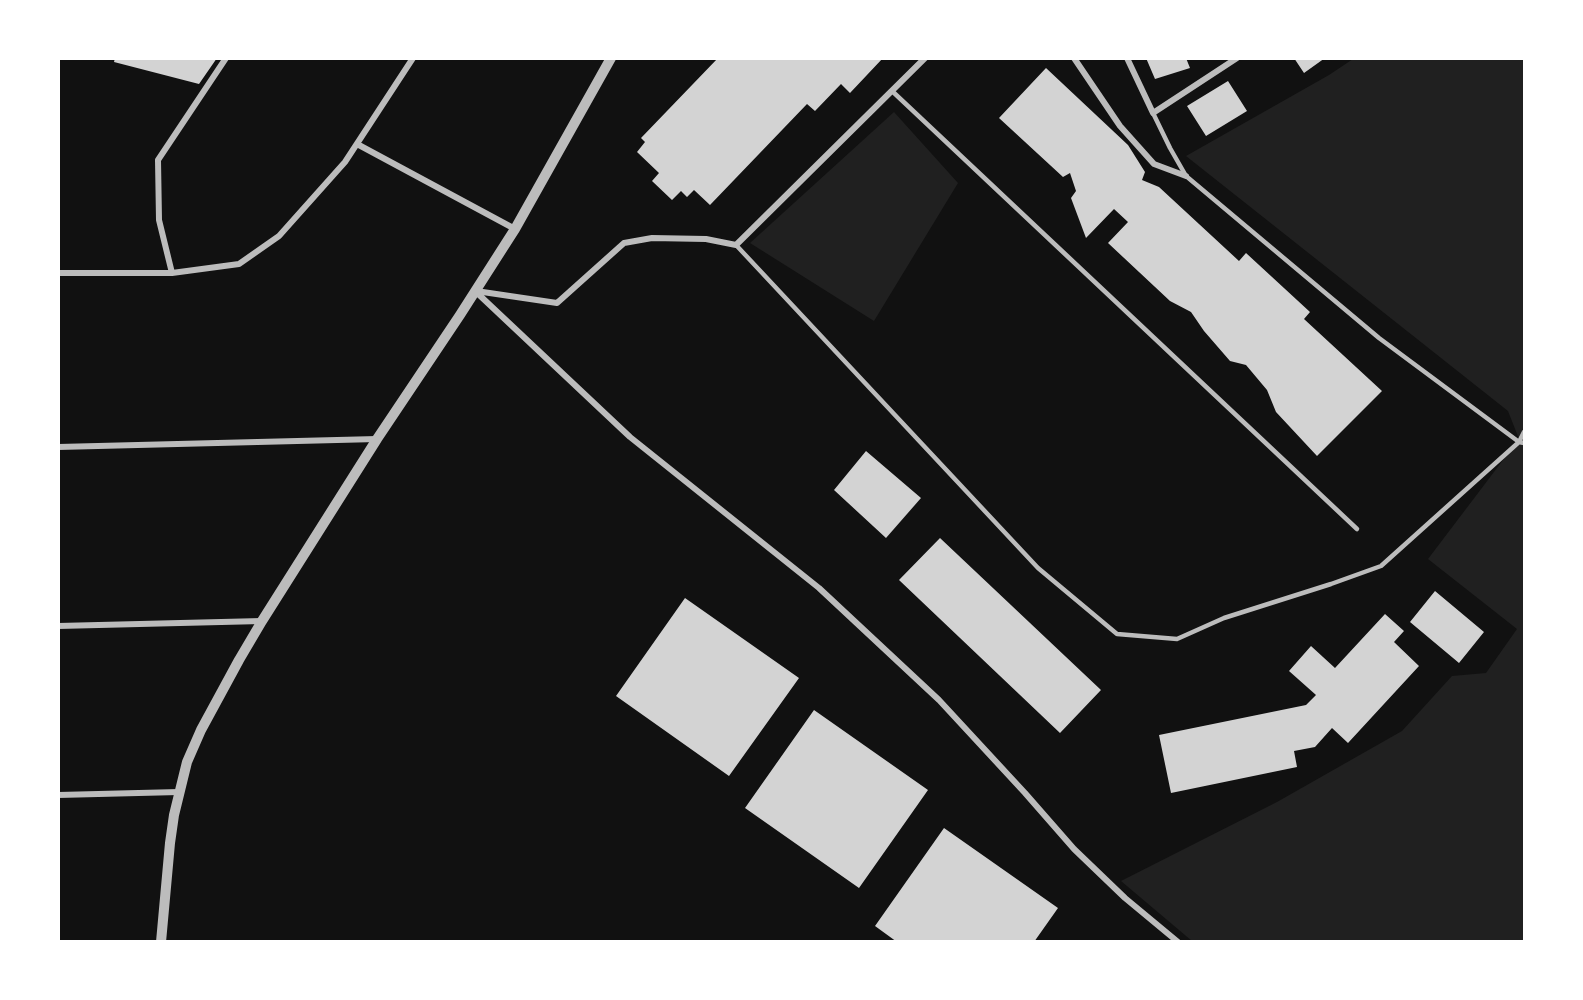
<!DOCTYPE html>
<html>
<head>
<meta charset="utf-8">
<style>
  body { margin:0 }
  #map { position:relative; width:1583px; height:1000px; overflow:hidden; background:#111; font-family:"DejaVu Sans",sans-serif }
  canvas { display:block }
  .frame { position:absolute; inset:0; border:60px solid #fff; pointer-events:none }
</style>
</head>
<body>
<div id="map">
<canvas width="1583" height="1000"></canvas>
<div class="frame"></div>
</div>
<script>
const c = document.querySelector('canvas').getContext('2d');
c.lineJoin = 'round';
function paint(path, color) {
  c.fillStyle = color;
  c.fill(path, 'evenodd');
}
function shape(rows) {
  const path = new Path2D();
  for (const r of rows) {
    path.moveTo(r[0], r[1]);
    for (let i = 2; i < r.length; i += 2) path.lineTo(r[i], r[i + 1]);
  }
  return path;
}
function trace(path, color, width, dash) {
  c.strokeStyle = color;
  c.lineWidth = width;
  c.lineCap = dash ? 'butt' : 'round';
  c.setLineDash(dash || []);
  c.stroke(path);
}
paint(shape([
  [1353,59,1524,59,1524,941,1192,941,1121,881,1277,802,1402,731,1452,676,1486,673,1517,629,1428,559,1519,439,1508,411,1186,156,1329,75],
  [894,112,958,183,874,321,750,243]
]), '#202020');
paint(shape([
  [115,58,217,58,199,84,114,62],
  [718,58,883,58,850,93,841,84,815,111,807,104,710,205,694,190,687,197,681,191,672,200,652,181,659,173,637,152,645,142,641,138],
  [1146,58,1186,58,1190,68,1155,79],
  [1294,58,1325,58,1304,73],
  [1046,68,1128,145,1145,172,1142,180,1159,187,1239,261,1246,253,1310,312,1304,319,1382,391,1317,456,1276,412,1267,390,1246,365,1230,361,1204,331,1191,312,1170,301,1108,243,1128,222,1114,209,1086,238,1071,198,1076,191,1070,173,1063,177,999,118],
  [1228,81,1247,111,1206,136,1187,106],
  [866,451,921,498,886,538,834,490],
  [940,538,1101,690,1060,733,899,580],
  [1435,591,1484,632,1459,663,1410,622],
  [685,598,799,678,729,776,616,696],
  [1385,614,1404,631,1394,642,1419,666,1348,743,1332,728,1315,747,1294,751,1297,767,1171,793,1159,735,1306,705,1316,695,1289,671,1311,646,1335,668],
  [814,710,928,790,859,888,745,808],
  [944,828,1058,908,1034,942,897,942,875,926]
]), '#d3d3d3');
trace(shape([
  [892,91,1357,529],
  [1153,113,1170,148,1186,176,1379,338,1519,442,1524,443],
  [736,245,1038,568,1117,634,1177,639,1224,618,1331,584,1381,566,1519,442,1524,432]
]), '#bcbcbc', 4.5);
trace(shape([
  [1074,58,1120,126,1154,164,1186,176],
  [1127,58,1153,113,1237,58],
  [357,144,515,229],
  [58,273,172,273,239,264,279,236,345,162,413,58],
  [172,273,159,220,158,160,226,58],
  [475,291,630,437,819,588,939,700,1025,793,1074,849,1125,898,1178,942],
  [476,291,557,303,624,243,652,238,706,239,736,245,925,58],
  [58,447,377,439],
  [58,626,262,621],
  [58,795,179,792]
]), '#bcbcbc', 6);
trace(shape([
  [161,942,170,843,174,815,187,762,201,730,239,660,262,621,377,439,460,315,515,229,611,58]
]), '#bcbcbc', 10);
</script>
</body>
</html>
